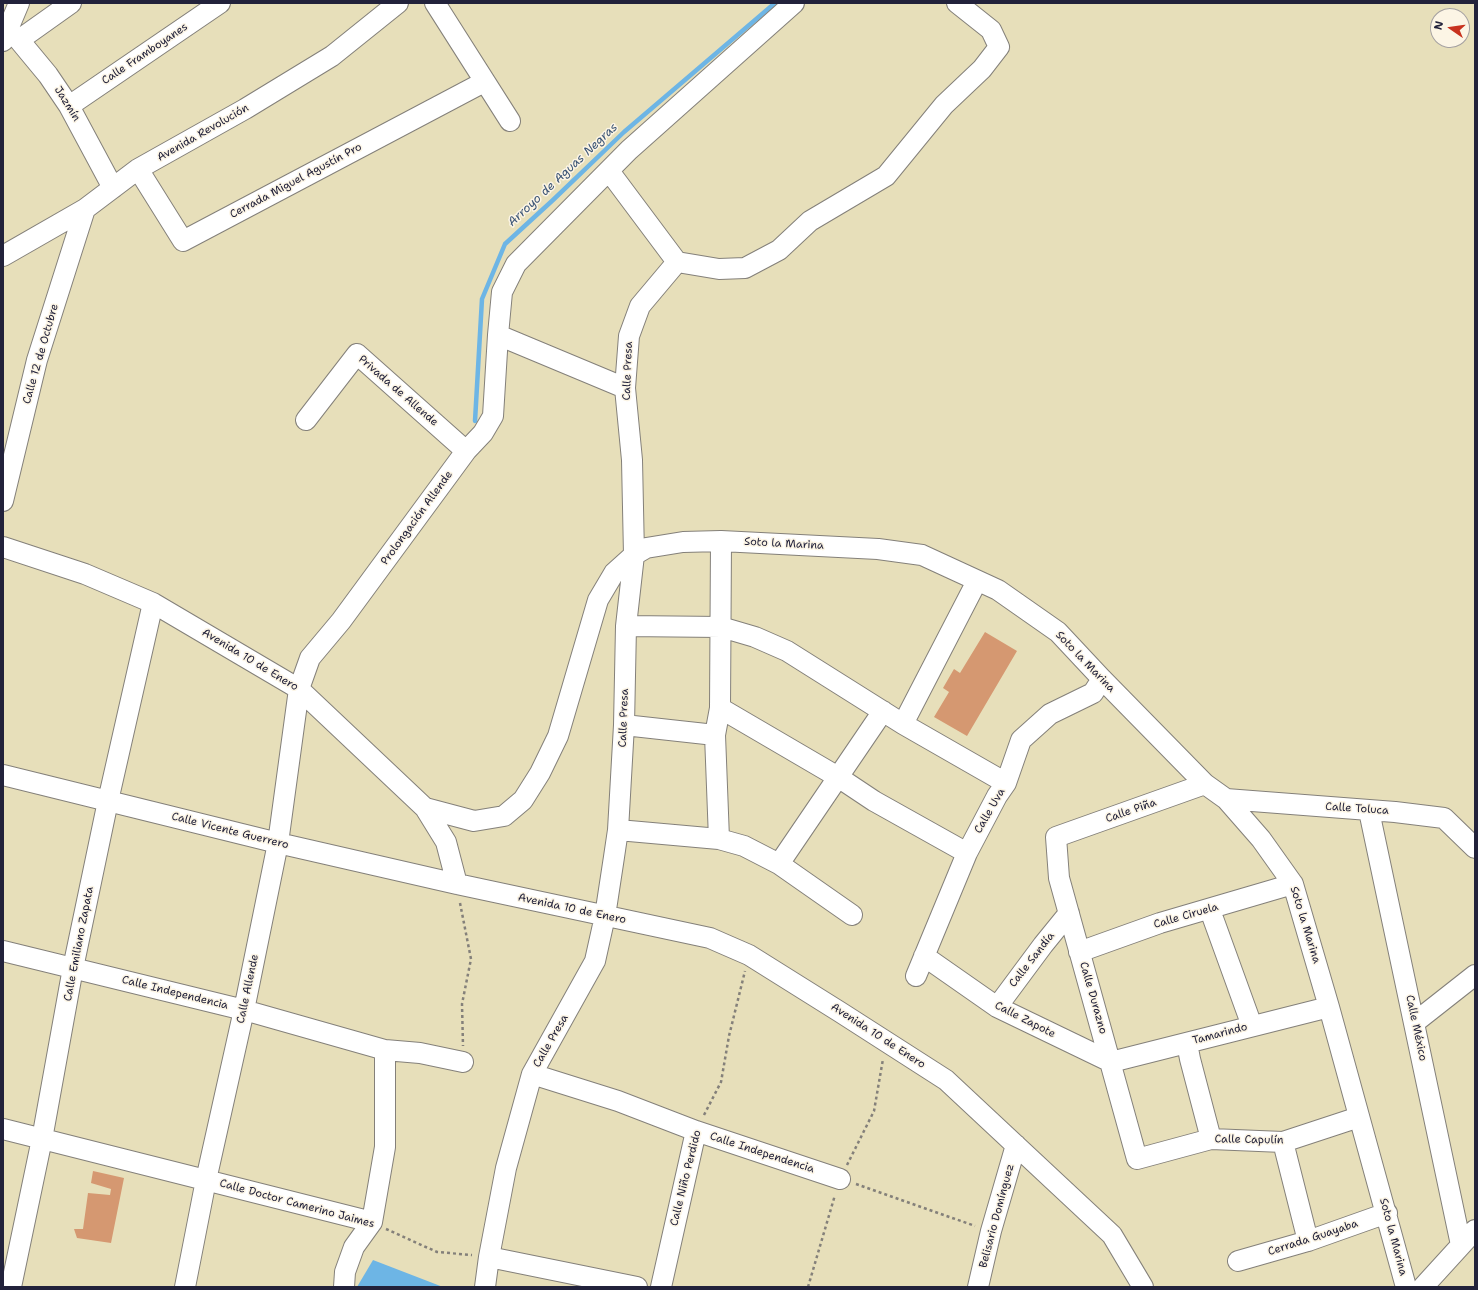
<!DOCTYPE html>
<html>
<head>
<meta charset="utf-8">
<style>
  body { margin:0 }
  #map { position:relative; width:1478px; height:1290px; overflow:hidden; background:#e7dfba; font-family:"Shantell Sans",sans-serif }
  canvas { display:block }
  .frame { position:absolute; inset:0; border:4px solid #22223b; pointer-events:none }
  .north { position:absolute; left:1430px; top:8px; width:40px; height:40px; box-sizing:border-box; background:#fcf5e5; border:1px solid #a5a1a1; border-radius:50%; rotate:283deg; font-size:11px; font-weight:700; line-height:16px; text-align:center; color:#22223b }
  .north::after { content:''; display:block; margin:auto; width:14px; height:18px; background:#c8321e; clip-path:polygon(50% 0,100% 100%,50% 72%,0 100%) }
</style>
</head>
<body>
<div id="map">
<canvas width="1478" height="1290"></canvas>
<div class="frame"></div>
<div class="north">N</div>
</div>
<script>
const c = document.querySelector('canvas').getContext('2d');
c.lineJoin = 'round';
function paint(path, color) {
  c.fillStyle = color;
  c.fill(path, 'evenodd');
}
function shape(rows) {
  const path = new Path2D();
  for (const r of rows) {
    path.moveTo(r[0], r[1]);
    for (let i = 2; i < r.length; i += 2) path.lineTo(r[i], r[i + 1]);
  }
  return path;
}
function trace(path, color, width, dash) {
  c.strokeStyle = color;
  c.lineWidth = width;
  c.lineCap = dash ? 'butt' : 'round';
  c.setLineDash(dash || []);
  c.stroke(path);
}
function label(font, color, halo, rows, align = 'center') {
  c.font = font + ' "Shantell Sans",sans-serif';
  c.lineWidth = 3;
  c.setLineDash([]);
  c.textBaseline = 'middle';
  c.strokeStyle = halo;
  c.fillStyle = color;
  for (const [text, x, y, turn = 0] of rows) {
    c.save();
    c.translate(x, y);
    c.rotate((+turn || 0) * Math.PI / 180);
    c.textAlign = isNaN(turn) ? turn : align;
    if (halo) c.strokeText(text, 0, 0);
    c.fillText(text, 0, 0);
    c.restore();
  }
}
paint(shape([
  [373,1260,443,1287,357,1287]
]), '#6db5e5');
trace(shape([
  [475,421,482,299,505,244,553,200,624,132,775,3]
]), '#6db5e5', 4.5);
paint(shape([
  [985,632,1017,651,967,736,934,717,949,692,943,688,954,669,960,673],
  [93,1171,124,1178,111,1243,77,1238,74,1229,83,1229,88,1193,110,1195,111,1189,91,1183]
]), '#d59871');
const minor = shape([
  [435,3,510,121],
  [7,30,19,40,48,75,69,106,113,188],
  [19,40,71,3],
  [3,41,19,3],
  [69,106,220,3],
  [138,169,183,241,484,82],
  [609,171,677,262],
  [3,256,85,209,138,169,245,109,332,56,398,3],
  [498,335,625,388],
  [306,420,357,354,466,451],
  [3,501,37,360,85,209],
  [3,547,85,574,153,603,299,689,425,808,446,842,457,884],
  [626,626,721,627,755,637,787,651,903,724,1006,783],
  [720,708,838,777,874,801,967,853],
  [903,724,977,581],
  [624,725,715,735],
  [3,775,278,843,457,884,710,938,726,945,749,955,840,1012,946,1080,1112,1235,1143,1287],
  [1205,784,1056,837,1059,878,1137,1159,1211,1139,1283,1142,1359,1117],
  [1226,799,1395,812,1444,818,1475,848],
  [425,808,474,821,504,816,523,800,540,773,558,736,598,600,614,573,634,555,646,548,683,542,721,541,878,549,922,555,998,590,1058,632,1102,679,1205,784,1226,799,1261,839,1293,884,1329,1007,1406,1287],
  [1369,811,1461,1245],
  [618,830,719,839,744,846,779,864,852,915],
  [719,839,715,735,720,708,721,541],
  [779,864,883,711],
  [1210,910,1252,1026],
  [3,951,244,1010,385,1050,420,1053,463,1062],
  [1079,952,1160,923,1293,884],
  [924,956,997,1007,1111,1062,1329,1007],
  [916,976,967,853,997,796,1006,783,1021,740,1050,714,1093,693,1102,679],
  [997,1007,1043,945,1069,913],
  [1414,1023,1475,975],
  [1187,1043,1190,1059,1211,1139],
  [532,1074,618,1101,696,1131,840,1179],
  [3,1129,372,1222],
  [1283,1142,1308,1241],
  [489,1257,637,1287],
  [1238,1261,1308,1241,1387,1213],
  [11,1287,42,1139,73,968,108,801,153,603],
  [185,1287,206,1180,244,1010,278,843,299,689,310,658,341,621,466,451,483,433,493,416,498,335,502,292,516,264,629,150,794,3],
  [344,1287,345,1272,354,1247,372,1222,385,1147,385,1050],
  [485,1287,489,1257,506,1168,532,1074,595,961,605,916,614,857,618,830,624,725,626,626,634,555,632,460,625,388,629,336,640,306,677,262,719,269,745,268,779,250,810,221,886,176,944,105,982,69,999,47,991,30,957,3],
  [661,1287,696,1131],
  [978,1287,991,1231,1016,1145],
  [1423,1287,1475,1230]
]);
trace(minor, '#84807a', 22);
trace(shape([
  [460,903,471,959,462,1004,463,1046],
  [704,1115,721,1082,729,1036,745,971],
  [847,1165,874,1111,883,1059],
  [856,1184,975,1226],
  [386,1229,437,1252,472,1255],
  [808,1287,835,1195]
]), '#84807a', 2.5, [3, 3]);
trace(minor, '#fff', 20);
label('11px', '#22223b', '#fcf5e5', [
  ["Calle Framboyanes",145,54,-34],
  ["Jazmín",67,104,58],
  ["Avenida Revolución",203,133,-30],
  ["Cerrada Miguel Agustín Pro",296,181,-28],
  ["Calle 12 de Octubre",41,354,-74],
  ["Calle Presa",628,371,-88],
  ["Privada de Allende",398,391,41],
  ["Prolongación Allende",417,518,-54],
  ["Soto la Marina",784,544,3],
  ["Avenida 10 de Enero",250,660,31],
  ["Soto la Marina",1085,662,46],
  ["Calle Presa",624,718,-88],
  ["Calle Toluca",1357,809,4],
  ["Calle Uva",990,811,-60],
  ["Calle Piña",1131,811,-19],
  ["Calle Vicente Guerrero",230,831,14],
  ["Avenida 10 de Enero",572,909,12],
  ["Calle Ciruela",1186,916,-16],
  ["Soto la Marina",1305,925,73],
  ["Calle Emiliano Zapata",79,944,-79],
  ["Calle Sandía",1032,960,-52],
  ["Calle Allende",248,989,-78],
  ["Calle Independencia",175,993,14],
  ["Calle Durazno",1093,998,74],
  ["Calle Zapote",1025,1020,27],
  ["Calle México",1416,1028,78],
  ["Tamarindo",1220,1034,-15],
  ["Avenida 10 de Enero",878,1036,33],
  ["Calle Presa",551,1041,-60],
  ["Calle Capulín",1249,1140,1],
  ["Calle Independencia",762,1153,18],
  ["Calle Niño Perdido",686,1178,-76],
  ["Calle Doctor Camerino Jaimes",297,1204,15],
  ["Belisario Domínguez",997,1216,-75],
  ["Soto la Marina",1393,1237,75],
  ["Cerrada Guayaba",1313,1238,-18]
]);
label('italic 12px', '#3c5576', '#fcf5e5', [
  ["Arroyo de Aguas Negras",563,175,-43]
]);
</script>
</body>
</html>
